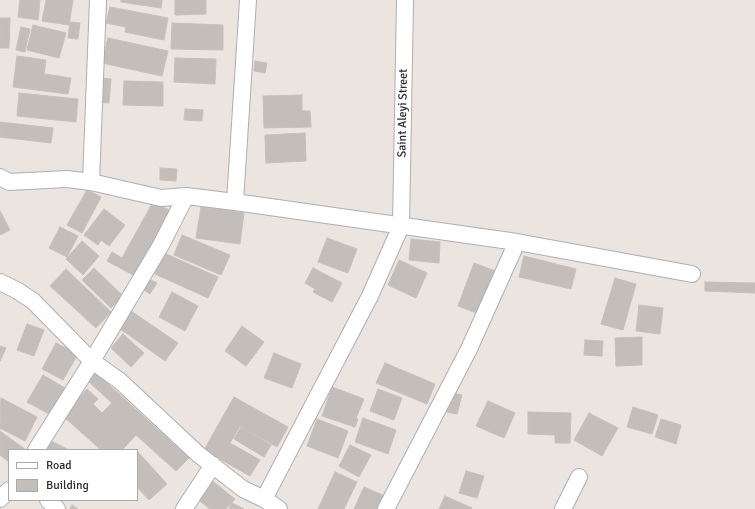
<!DOCTYPE html>
<html>
<head>
<meta charset="utf-8">
<style>
  body { margin:0 }
  #map { position:relative; width:755px; height:509px; overflow:hidden; background:#ece4de; font-family:Signika,sans-serif }
  canvas { display:block }
  .legend { position:absolute; left:8px; top:449px; width:130px; height:52px; box-sizing:border-box; background:#fff; border:1px solid #aaa; margin:0; padding:5px 7px; list-style:none; font-size:12px; color:#2b2b2b }
  .legend li { display:flex; align-items:center; gap:8px; height:20px }
  .legend b { width:20px; border:1px solid #aaa }
</style>
</head>
<body>
<div id="map">
<canvas width="755" height="509"></canvas>
<ul class="legend">
<li><b style="height:5px;background:#fff"></b>Road</li>
<li><b style="height:11px;background:#c4beba"></b>Building</li>
</ul>
</div>
<script>
const c = document.querySelector('canvas').getContext('2d');
c.lineJoin = 'round';
function paint(path, color) {
  c.fillStyle = color;
  c.fill(path, 'evenodd');
}
function shape(rows) {
  const path = new Path2D();
  for (const r of rows) {
    path.moveTo(r[0], r[1]);
    for (let i = 2; i < r.length; i += 2) path.lineTo(r[i], r[i + 1]);
  }
  return path;
}
function trace(path, color, width, dash) {
  c.strokeStyle = color;
  c.lineWidth = width;
  c.lineCap = dash ? 'butt' : 'round';
  c.setLineDash(dash || []);
  c.stroke(path);
}
function label(font, color, halo, rows, align = 'center') {
  c.font = font + ' Signika,sans-serif';
  c.lineWidth = 4;
  c.setLineDash([]);
  c.textBaseline = 'middle';
  c.strokeStyle = halo;
  c.fillStyle = color;
  for (const [text, x, y, turn = 0] of rows) {
    c.save();
    c.translate(x, y);
    c.rotate((+turn || 0) * Math.PI / 180);
    c.textAlign = isNaN(turn) ? turn : align;
    if (halo) c.strokeText(text, 0, 0);
    c.fillText(text, 0, 0);
    c.restore();
  }
}
const building = shape([
  [20,0,40,0,38,20,18,17,20,0],
  [46,0,73,0,69,25,42,21,46,0],
  [121,0,162,0,161,8,121,2,121,0],
  [175,0,206,0,206,14,175,15,175,0],
  [110,7,168,18,164,40,125,32,126,27,106,23,110,7],
  [0,18,10,18,9,48,0,48,0,18],
  [70,22,80,23,78,39,68,38,70,22],
  [172,23,223,25,223,50,171,49,172,23],
  [33,25,66,33,59,58,27,50,33,25],
  [21,27,30,29,25,52,16,50,21,27],
  [108,38,168,51,162,76,102,63,108,38],
  [17,56,46,60,44,74,71,78,68,94,13,87,17,56],
  [175,58,216,59,215,84,174,82,175,58],
  [255,61,267,63,265,73,254,71,255,61],
  [100,78,111,79,109,103,99,102,100,78],
  [124,81,163,82,163,106,123,105,124,81],
  [19,93,78,99,76,122,17,116,19,93],
  [302,95,302,111,310,111,311,127,264,128,263,96,302,95],
  [185,109,203,110,202,121,184,120,185,109],
  [0,122,53,128,51,143,0,137,0,122],
  [305,133,306,161,266,163,265,135,305,133],
  [160,168,177,169,176,181,160,180,160,168],
  [87,190,101,197,82,233,67,225,87,190],
  [153,202,171,211,135,276,107,261,112,252,122,258,153,202],
  [201,207,244,213,240,244,196,238,201,207],
  [104,209,125,225,109,246,101,240,98,245,84,235,104,209],
  [0,211,10,230,0,235,0,211],
  [60,227,78,236,67,257,49,248,60,227],
  [182,235,230,255,221,275,174,255,182,235],
  [327,238,357,249,348,273,318,262,327,238],
  [411,239,440,242,439,263,409,260,411,239],
  [82,241,99,256,83,275,66,259,82,241],
  [164,253,218,277,208,298,155,274,164,253],
  [524,256,576,269,571,289,519,277,524,256],
  [399,260,427,273,416,298,388,285,399,260],
  [474,263,498,272,482,315,458,306,474,263],
  [94,268,123,296,111,308,82,280,94,268],
  [313,268,342,283,332,302,313,292,315,289,305,283,313,268],
  [66,269,111,312,96,328,50,286,66,269],
  [615,278,636,284,623,330,601,324,615,278],
  [149,279,157,283,150,294,143,289,149,279],
  [705,282,755,283,755,293,705,291,705,282],
  [172,292,198,306,185,331,159,317,172,292],
  [639,305,663,308,660,334,636,331,639,305],
  [131,311,178,343,165,361,119,328,131,311],
  [27,324,44,330,34,356,17,350,27,324],
  [242,326,264,342,246,366,225,351,242,326],
  [123,334,144,353,131,367,111,348,123,334],
  [642,337,642,365,616,366,615,338,642,337],
  [585,340,603,341,602,356,584,355,585,340],
  [56,343,78,354,63,380,42,369,56,343],
  [0,346,6,348,0,361,0,346],
  [274,353,301,364,292,388,264,378,274,353],
  [385,363,435,384,427,404,376,383,385,363],
  [96,373,189,458,176,471,136,435,122,450,101,450,63,416,87,389,98,399,93,404,102,413,112,403,88,381,96,373],
  [43,375,65,388,49,414,27,402,43,375],
  [332,387,364,399,356,418,358,419,355,427,322,416,332,387],
  [378,389,402,398,394,420,370,411,378,389],
  [452,393,462,395,457,414,447,412,452,393],
  [234,397,288,427,277,447,240,426,230,443,260,460,250,476,204,450,234,397],
  [1,398,37,417,25,441,0,428,1,398],
  [488,401,515,413,504,438,476,426,488,401],
  [633,407,658,415,652,434,627,427,633,407],
  [528,412,571,413,570,443,555,443,555,435,528,434,528,412],
  [589,413,618,428,602,456,574,440,589,413],
  [363,418,396,430,388,454,355,442,363,418],
  [317,419,348,431,338,458,307,446,317,419],
  [661,419,681,425,676,444,655,437,661,419],
  [241,427,271,445,264,457,234,439,241,427],
  [0,431,26,450,9,450,9,462,0,455,0,431],
  [51,441,69,450,47,450,51,441],
  [350,445,371,455,359,477,339,466,350,445],
  [137,451,167,484,149,500,137,487,137,451],
  [466,471,484,476,477,498,459,493,466,471],
  [335,472,357,482,344,509,318,509,335,472],
  [210,479,235,499,226,509,210,509,196,498,210,479],
  [364,487,385,496,379,509,354,509,364,487],
  [445,496,472,508,471,509,439,509,445,496],
  [232,503,244,509,229,509,232,503],
  [72,505,78,509,70,509,72,505]
]);
paint(building, '#c4beba');
trace(building, '#c7bfb8', 1);
const minor = shape([
  [0,177,9,182,67,179,91,182,161,198,186,196,235,202,517,242,692,274],
  [91,182,98,0],
  [235,202,248,0],
  [0,282,18,291,33,301,92,361,120,381,198,454,243,489,264,499,279,509],
  [36,450,92,361,161,245,186,196],
  [0,499,9,490],
  [264,499,370,296,401,226,405,0],
  [48,500,57,509],
  [184,509,213,465],
  [386,509,469,349,517,242],
  [563,509,579,477]
]);
trace(minor, '#abafb6', 18);
trace(minor, '#fff', 16);
label('12px', '#2b2b2b', '#fff', [
  ["Saint Aleyi Street",403,113,-89]
]);
</script>
</body>
</html>
